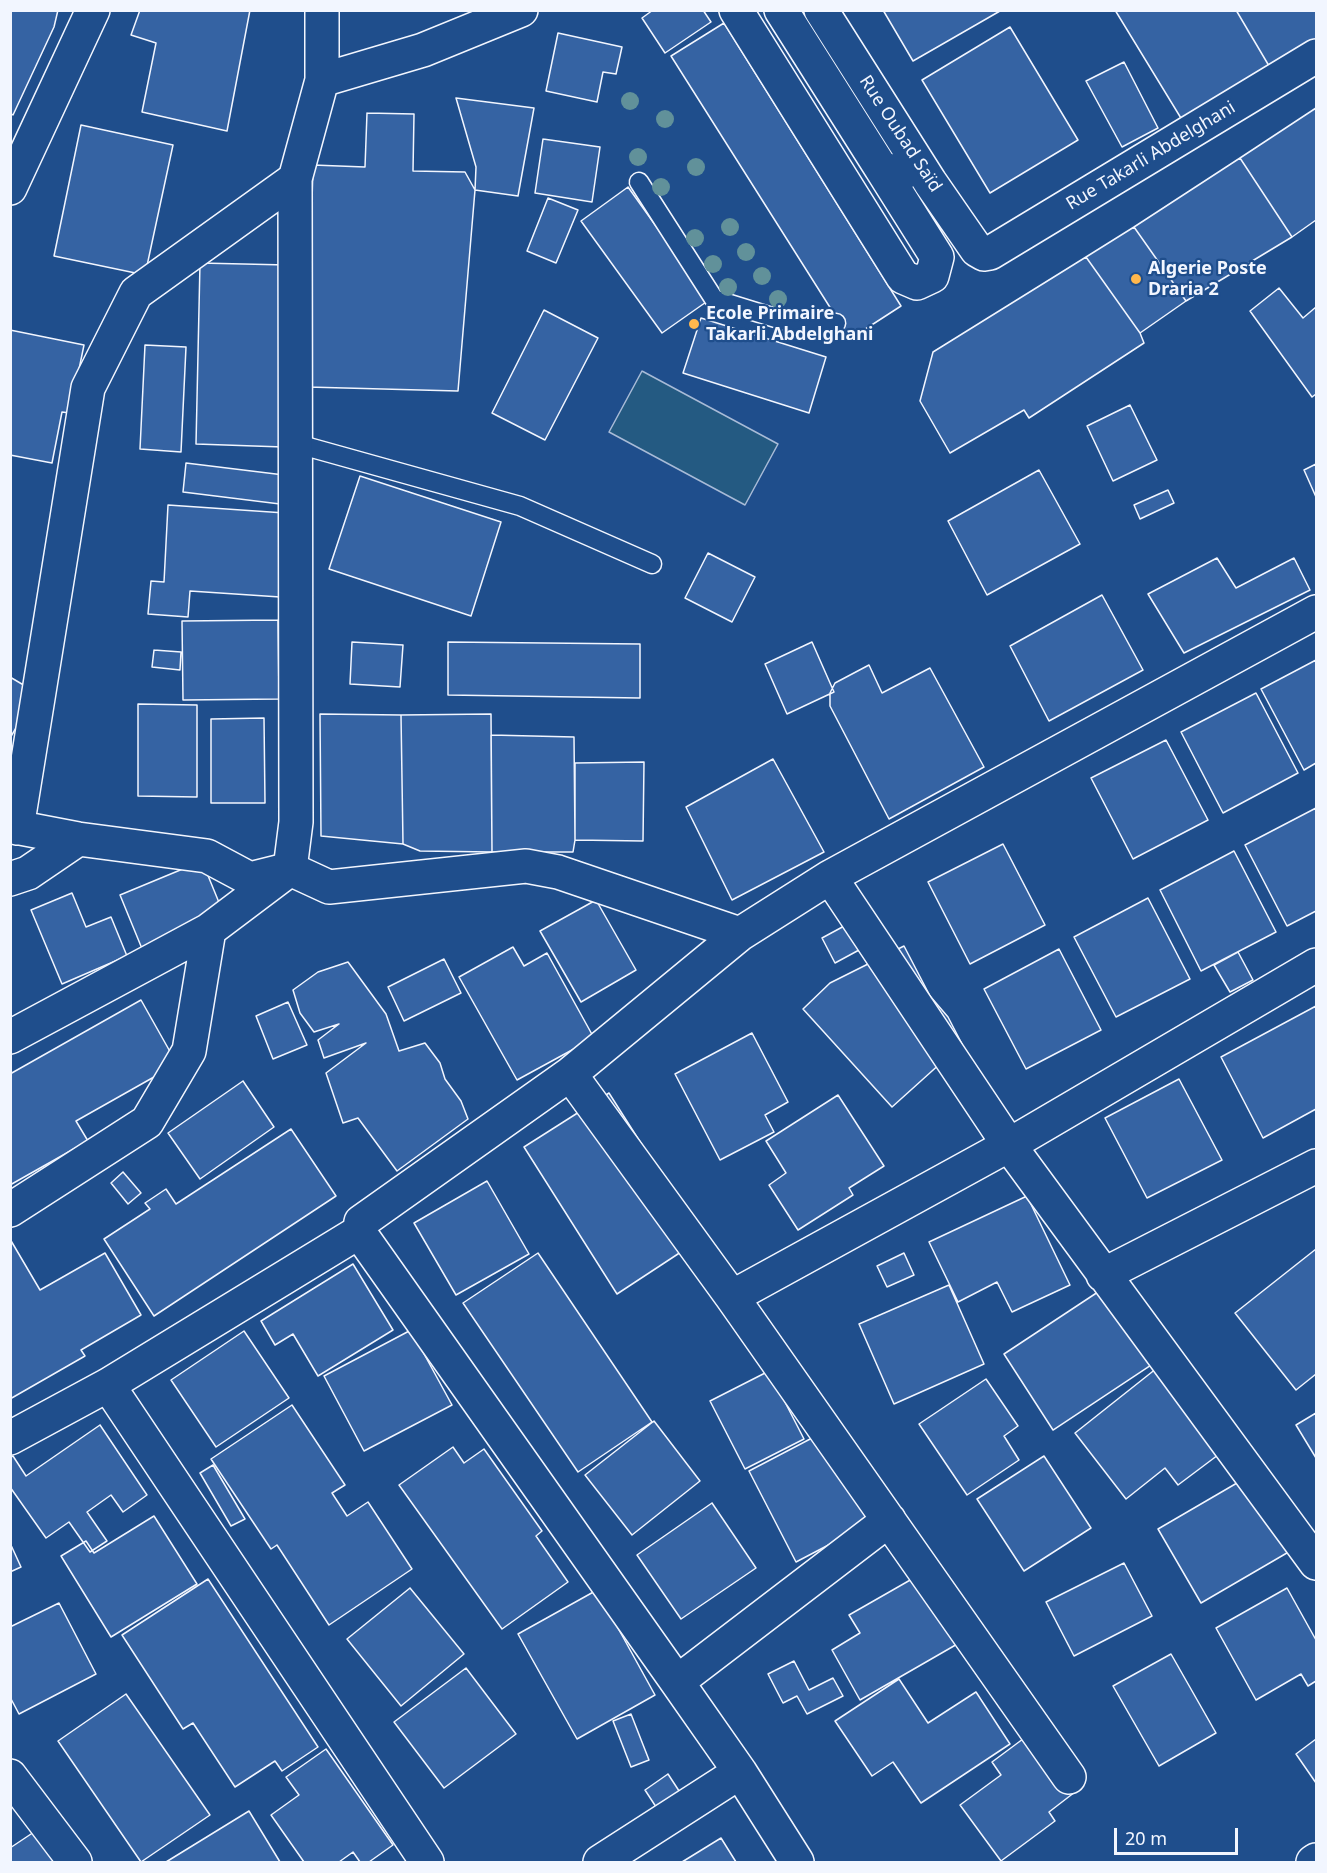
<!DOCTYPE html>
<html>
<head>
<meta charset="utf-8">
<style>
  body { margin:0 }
  #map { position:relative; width:1327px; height:1873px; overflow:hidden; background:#1f4e8c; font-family:"Noto Sans",sans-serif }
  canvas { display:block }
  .frame { position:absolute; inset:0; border:12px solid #f2f6ff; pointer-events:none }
  .scale { position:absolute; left:1114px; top:1828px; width:124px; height:27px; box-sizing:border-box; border:3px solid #f2f6ff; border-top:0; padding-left:8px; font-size:18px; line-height:21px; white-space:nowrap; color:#f2f6ff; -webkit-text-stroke:4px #1f4e8c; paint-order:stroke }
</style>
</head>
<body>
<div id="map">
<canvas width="1327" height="1873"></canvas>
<div class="frame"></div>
<div class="scale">20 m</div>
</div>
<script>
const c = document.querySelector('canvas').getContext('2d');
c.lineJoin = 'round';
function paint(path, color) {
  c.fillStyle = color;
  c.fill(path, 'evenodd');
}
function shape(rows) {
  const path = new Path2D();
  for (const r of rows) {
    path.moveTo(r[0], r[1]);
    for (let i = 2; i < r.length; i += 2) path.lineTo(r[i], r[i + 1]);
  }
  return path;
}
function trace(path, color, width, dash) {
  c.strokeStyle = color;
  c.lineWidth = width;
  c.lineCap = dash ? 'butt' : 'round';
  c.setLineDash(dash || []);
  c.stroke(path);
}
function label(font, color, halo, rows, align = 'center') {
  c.font = font + ' "Noto Sans",sans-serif';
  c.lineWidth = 4.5;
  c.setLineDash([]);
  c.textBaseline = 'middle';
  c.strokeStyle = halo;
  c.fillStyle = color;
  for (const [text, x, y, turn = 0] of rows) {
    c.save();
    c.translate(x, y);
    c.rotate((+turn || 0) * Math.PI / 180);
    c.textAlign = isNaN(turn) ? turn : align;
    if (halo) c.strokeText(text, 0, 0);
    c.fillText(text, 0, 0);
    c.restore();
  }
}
const green = shape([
  [642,371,778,444,745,505,609,432,642,371]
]);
paint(green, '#245a82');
trace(green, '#a8bbd7', 1.5);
const building = shape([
  [10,10,58,10,54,27,13,115,10,113,10,10],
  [140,10,250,10,227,131,142,112,156,43,131,35,140,10],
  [653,10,703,10,711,22,665,53,642,18,653,10],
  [883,10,1000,10,1000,11,913,61,883,10],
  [1115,10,1236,10,1272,71,1187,128,1115,10],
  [1236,10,1316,10,1316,42,1272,71,1236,10],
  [724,23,901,306,850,339,671,56,724,23],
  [1010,27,1078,140,990,193,922,80,1010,27],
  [558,33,622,47,616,74,603,72,597,102,546,91,558,33],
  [1124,62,1158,128,1122,147,1086,81,1124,62],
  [456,98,534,108,518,196,475,190,476,167,456,98],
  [1316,108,1316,220,1292,237,1240,158,1316,108],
  [367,113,414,114,413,171,465,172,475,190,458,391,307,387,313,165,365,167,367,113],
  [81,125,173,145,145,275,54,256,81,125],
  [543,139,600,147,592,202,535,193,543,139],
  [1240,158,1292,237,1186,301,1134,227,1240,158],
  [628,187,709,300,662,333,581,221,628,187],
  [548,198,578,210,556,263,527,251,548,198],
  [1134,227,1186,301,1140,333,1086,257,1134,227],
  [1086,257,1140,333,1144,343,1029,418,1024,410,950,453,920,401,933,352,1086,257],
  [200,263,287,265,283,447,196,444,200,263],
  [1279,288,1303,318,1316,307,1316,394,1312,397,1250,311,1279,288],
  [544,310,598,338,545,440,492,413,544,310],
  [701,318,826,357,809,413,683,373,701,318],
  [10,330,84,345,70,413,62,412,52,463,10,455,10,330],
  [145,345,186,347,181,452,140,449,145,345],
  [1130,405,1157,460,1113,481,1087,426,1130,405],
  [186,463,284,475,280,504,183,492,186,463],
  [1316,464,1316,497,1304,470,1316,464],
  [1039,470,1080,544,987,595,948,521,1039,470],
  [360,476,501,522,471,616,329,569,360,476],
  [1168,490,1174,503,1140,519,1134,505,1168,490],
  [168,505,285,513,280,597,190,591,188,617,148,614,151,581,164,582,168,505],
  [708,553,755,577,732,622,685,598,708,553],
  [1217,558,1236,588,1294,558,1310,590,1184,653,1148,594,1217,558],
  [1102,595,1143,670,1049,721,1010,646,1102,595],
  [278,620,279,699,183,700,182,621,278,620],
  [352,642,403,645,400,687,350,684,352,642],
  [448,642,640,644,640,698,448,695,448,642],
  [812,642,834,692,787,714,765,664,812,642],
  [154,650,181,652,180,670,152,667,154,650],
  [1316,660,1316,763,1304,770,1261,689,1316,660],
  [869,665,882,693,930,668,984,767,889,819,830,706,830,693,835,683,869,665],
  [10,677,37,693,10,738,10,677],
  [1256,693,1298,773,1223,813,1181,732,1256,693],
  [138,704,197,705,197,797,138,796,138,704],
  [320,714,401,715,403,844,321,836,320,714],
  [491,714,492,852,420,851,403,844,401,715,491,714],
  [264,718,265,803,211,803,211,719,264,718],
  [491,735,574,737,575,840,573,852,492,852,491,735],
  [1166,740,1208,820,1133,859,1091,778,1166,740],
  [773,759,824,852,732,900,686,807,773,759],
  [644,762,643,841,575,840,575,763,644,762],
  [1316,808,1316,911,1287,926,1245,845,1316,808],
  [1003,844,1045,925,970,964,928,882,1003,844],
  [1234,851,1276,932,1201,971,1160,890,1234,851],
  [202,861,227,922,145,956,120,895,202,861],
  [72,893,86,927,111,917,127,956,62,984,31,910,72,893],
  [1148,898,1190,979,1116,1017,1074,937,1148,898],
  [596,900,636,970,581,1002,540,931,596,900],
  [859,918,872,943,835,963,822,938,859,918],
  [904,946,930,996,948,1017,962,1044,892,1107,803,1009,830,983,904,946],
  [513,947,524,966,547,953,594,1038,517,1080,459,977,513,947],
  [1059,949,1101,1030,1026,1069,984,989,1059,949],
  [1238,952,1253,980,1230,992,1214,965,1238,952],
  [444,959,461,993,404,1021,388,987,444,959],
  [348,962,386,1014,399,1051,425,1043,440,1063,445,1079,461,1101,468,1119,397,1171,358,1118,343,1123,326,1073,366,1043,324,1058,318,1040,339,1024,314,1032,300,1013,293,990,318,972,348,962],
  [141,1000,177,1064,76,1121,88,1141,10,1185,10,1074,141,1000],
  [288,1002,307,1045,273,1059,256,1016,288,1002],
  [1316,1006,1316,1109,1263,1138,1221,1057,1316,1006],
  [752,1033,788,1102,765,1115,774,1132,720,1160,675,1074,752,1033],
  [1179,1079,1222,1160,1147,1198,1105,1118,1179,1079],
  [243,1081,274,1127,200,1179,168,1133,243,1081],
  [609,1093,656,1167,684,1250,617,1294,524,1147,609,1093],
  [838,1095,884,1166,849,1188,853,1195,798,1230,769,1185,786,1173,766,1141,838,1095],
  [291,1129,336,1196,154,1316,104,1239,150,1209,145,1203,166,1189,176,1204,291,1129],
  [123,1172,141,1193,128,1204,111,1183,123,1172],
  [487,1181,529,1254,456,1295,414,1223,487,1181],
  [1027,1196,1070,1285,1012,1312,997,1282,958,1302,929,1242,1027,1196],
  [10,1239,40,1290,105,1253,141,1315,81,1350,85,1356,10,1399,10,1239],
  [1316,1249,1316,1374,1296,1390,1235,1313,1316,1249],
  [538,1253,652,1422,578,1472,463,1303,538,1253],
  [904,1253,914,1275,887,1287,877,1266,904,1253],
  [353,1264,393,1330,318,1376,293,1334,275,1345,261,1321,353,1264],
  [949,1285,984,1364,894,1404,859,1324,949,1285],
  [1104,1288,1154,1363,1053,1430,1004,1354,1104,1288],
  [411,1330,452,1405,364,1451,324,1376,411,1330],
  [244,1331,289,1398,216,1447,171,1380,244,1331],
  [1157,1368,1222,1452,1178,1485,1165,1468,1126,1499,1075,1433,1157,1368],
  [769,1371,804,1439,745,1469,710,1401,769,1371],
  [986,1379,1018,1426,1004,1436,1019,1460,967,1495,919,1424,986,1379],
  [292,1405,345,1485,332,1493,347,1516,368,1502,412,1569,329,1625,277,1545,271,1549,211,1459,292,1405],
  [1316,1413,1316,1458,1296,1425,1316,1413],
  [654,1421,700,1481,632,1535,585,1475,654,1421],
  [100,1425,147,1495,123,1512,111,1495,87,1512,107,1541,90,1552,69,1522,46,1538,10,1487,10,1458,13,1456,26,1476,100,1425],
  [835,1426,882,1517,796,1562,749,1471,835,1426],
  [453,1447,464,1463,484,1449,542,1531,536,1536,568,1582,502,1629,399,1485,453,1447],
  [1044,1456,1091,1528,1024,1571,977,1499,1044,1456],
  [213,1465,245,1519,231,1526,200,1473,213,1465],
  [1249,1476,1292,1550,1201,1603,1158,1529,1249,1476],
  [712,1503,756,1568,681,1619,637,1555,712,1503],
  [154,1516,197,1584,111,1637,61,1556,86,1541,94,1553,154,1516],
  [10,1543,21,1567,10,1572,10,1543],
  [1124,1563,1152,1616,1074,1656,1046,1602,1124,1563],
  [926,1571,966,1639,860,1700,832,1650,860,1633,849,1615,926,1571],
  [208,1579,318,1747,282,1771,275,1761,235,1787,193,1723,183,1729,122,1635,208,1579],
  [410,1588,464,1654,401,1706,347,1639,410,1588],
  [1287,1588,1316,1640,1316,1681,1308,1686,1301,1674,1256,1700,1216,1628,1287,1588],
  [597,1590,655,1695,577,1739,518,1634,597,1590],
  [59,1603,96,1674,19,1714,10,1697,10,1627,59,1603],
  [1171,1654,1216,1733,1159,1766,1113,1686,1171,1654],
  [794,1661,809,1690,833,1678,843,1696,807,1714,797,1696,783,1703,768,1674,794,1661],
  [466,1668,516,1734,444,1788,394,1722,466,1668],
  [899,1679,928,1723,976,1692,1010,1744,921,1803,893,1762,872,1776,835,1721,899,1679],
  [126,1694,210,1815,141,1862,58,1741,126,1694],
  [631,1714,649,1760,631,1767,613,1721,631,1714],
  [1031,1733,1075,1792,1049,1812,1055,1821,1001,1861,960,1805,1001,1775,992,1762,1031,1733],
  [1316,1739,1316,1783,1296,1754,1316,1739],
  [326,1749,393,1845,369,1862,360,1862,353,1852,339,1862,304,1862,271,1815,299,1795,286,1777,326,1749],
  [668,1774,683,1797,660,1813,645,1790,668,1774],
  [249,1811,280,1862,166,1862,249,1811],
  [37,1830,59,1862,10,1862,10,1848,37,1830],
  [721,1838,736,1862,682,1862,721,1838]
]);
paint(building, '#3563a3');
trace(building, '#f2f6ff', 1.5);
const service = shape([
  [639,182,714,299,785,321,836,323],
  [294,443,520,506,652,564]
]);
const minor = shape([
  [736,10,903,277,917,283,932,276,937,257,881,168],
  [781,10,881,168,902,174],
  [821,10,930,182,977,250,984,254,990,253,1316,56],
  [322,80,423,50,521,10],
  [10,188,93,10],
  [10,826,78,839,207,856,250,879,290,869,329,887,526,866,558,872,740,934],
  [17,828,88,388,136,293,295,179],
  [830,877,1009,1145,1316,1563],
  [10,879,28,873,78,839],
  [10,1037,209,930,290,869,296,822,295,179,322,80,322,10],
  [570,1074,732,1297,1069,1777],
  [10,1210,147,1122,189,1051,209,930],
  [359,1232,677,1682,740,1772,797,1862],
  [1103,1275,1316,1166],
  [732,1297,1009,1145,1316,965],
  [108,1385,427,1862],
  [10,1438,108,1385,359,1232,361,1222,570,1074,740,934,830,877,1316,612],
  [677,1682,889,1520],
  [10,1776,75,1862],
  [600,1862,740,1772],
  [1313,1862,1316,1860]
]);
trace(service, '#f2f6ff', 21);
trace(minor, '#f2f6ff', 36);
trace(service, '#1f4e8c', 18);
trace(minor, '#1f4e8c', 33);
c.fillStyle = '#61919a';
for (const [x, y] of [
  [630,101],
  [665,119],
  [638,157],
  [696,167],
  [661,187],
  [730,227],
  [695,238],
  [746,252],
  [713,264],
  [762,276],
  [728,287],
  [778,299]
]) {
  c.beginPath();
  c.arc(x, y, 9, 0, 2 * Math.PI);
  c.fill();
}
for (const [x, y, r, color] of [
  [1136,279,6,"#ffb74d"],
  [694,324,6,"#ffb74d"]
]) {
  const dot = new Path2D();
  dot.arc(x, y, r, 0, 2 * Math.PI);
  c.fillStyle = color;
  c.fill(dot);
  trace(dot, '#1f4e8c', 2);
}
label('18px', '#f2f6ff', '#1f4e8c', [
  ["Rue Oubad Saïd",900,134,57],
  ["Rue Takarli Abdelghani",1151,156,-31]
]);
label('bold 18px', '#f2f6ff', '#1f4e8c', [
  ["Algerie Poste",1148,269],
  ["Draria 2",1148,290],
  ["Ecole Primaire",706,314],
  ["Takarli Abdelghani",706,335]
], 'left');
</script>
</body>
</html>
